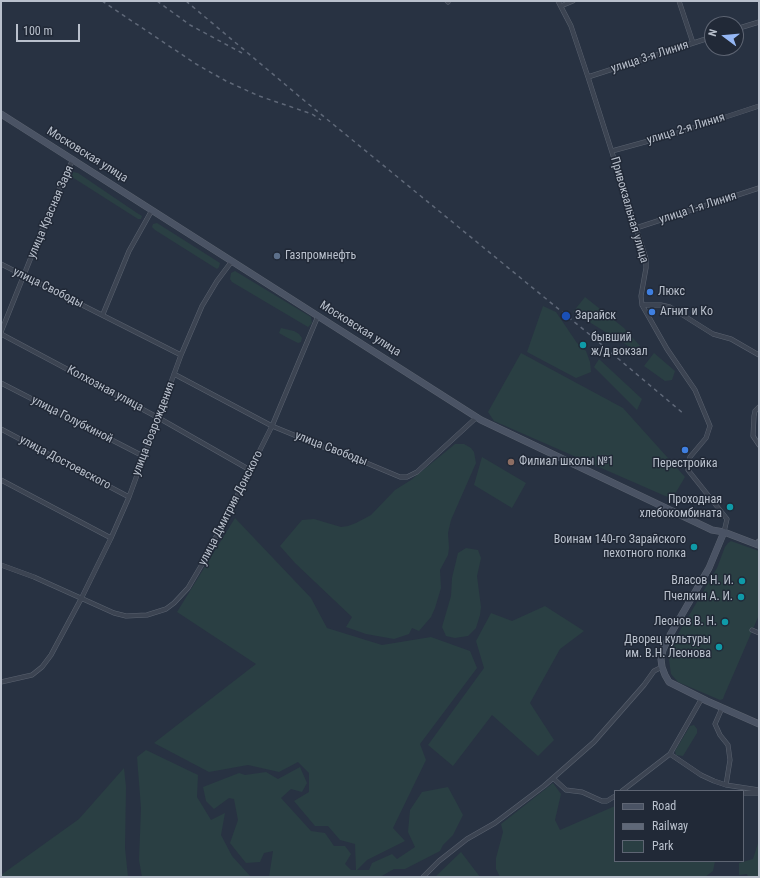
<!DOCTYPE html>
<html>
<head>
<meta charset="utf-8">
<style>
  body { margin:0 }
  #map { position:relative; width:760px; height:878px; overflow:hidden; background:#283242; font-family:"Roboto Condensed",sans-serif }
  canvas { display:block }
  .frame { position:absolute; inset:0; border:2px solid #b9c0cc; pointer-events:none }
  .legend { position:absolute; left:614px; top:790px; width:130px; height:72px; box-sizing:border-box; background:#212937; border:1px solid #5e6573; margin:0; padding:5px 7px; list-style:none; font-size:12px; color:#b9c0cc }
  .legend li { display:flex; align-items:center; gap:8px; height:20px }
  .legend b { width:20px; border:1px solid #5e6573 }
  .north { position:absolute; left:704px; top:16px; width:40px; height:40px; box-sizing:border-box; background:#212937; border:1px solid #5e6573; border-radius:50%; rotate:286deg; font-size:11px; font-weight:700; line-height:16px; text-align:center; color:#b9c0cc }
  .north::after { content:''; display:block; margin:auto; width:14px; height:18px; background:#95b7f4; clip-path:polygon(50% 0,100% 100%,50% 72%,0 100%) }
  .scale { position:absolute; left:16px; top:24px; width:64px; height:18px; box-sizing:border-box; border:2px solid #b9c0cc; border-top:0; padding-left:5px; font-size:12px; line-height:14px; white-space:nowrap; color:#b9c0cc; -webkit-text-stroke:3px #212937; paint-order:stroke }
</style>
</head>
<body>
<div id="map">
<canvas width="760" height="878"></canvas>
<div class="frame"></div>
<ul class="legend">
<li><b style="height:5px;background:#4a5364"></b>Road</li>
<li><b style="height:5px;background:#5f6878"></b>Railway</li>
<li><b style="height:11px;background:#2a3f43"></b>Park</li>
</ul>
<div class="north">N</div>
<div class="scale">100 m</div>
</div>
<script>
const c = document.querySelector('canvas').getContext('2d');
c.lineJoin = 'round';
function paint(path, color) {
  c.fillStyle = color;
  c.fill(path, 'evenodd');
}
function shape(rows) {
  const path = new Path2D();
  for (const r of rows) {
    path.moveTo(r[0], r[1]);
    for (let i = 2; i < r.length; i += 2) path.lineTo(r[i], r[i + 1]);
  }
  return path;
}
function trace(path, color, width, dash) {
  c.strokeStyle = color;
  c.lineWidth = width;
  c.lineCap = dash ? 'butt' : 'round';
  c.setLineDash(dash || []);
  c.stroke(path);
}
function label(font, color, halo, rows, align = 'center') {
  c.font = font + ' "Roboto Condensed",sans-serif';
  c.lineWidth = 3;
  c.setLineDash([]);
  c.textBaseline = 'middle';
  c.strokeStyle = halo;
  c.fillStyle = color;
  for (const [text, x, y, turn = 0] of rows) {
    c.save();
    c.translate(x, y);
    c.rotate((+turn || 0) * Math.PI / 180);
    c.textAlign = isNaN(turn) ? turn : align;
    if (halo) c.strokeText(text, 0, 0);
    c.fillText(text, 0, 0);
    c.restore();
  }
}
paint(shape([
  [73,172,78,173,137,213,142,216,141,219,138,219,72,177],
  [157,223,220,263,219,267,217,269,155,230,152,227,153,224],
  [235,271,311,317,312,323,308,327,232,282,230,279,231,273],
  [585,297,624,328,640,346,633,349,573,312],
  [543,306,556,312,577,343,586,351,590,362,591,372,576,378,527,352],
  [281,328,294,331,299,334,302,338,301,342,298,343,286,337,279,333],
  [521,353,623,408,685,477,672,499,494,421,488,412],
  [654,353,675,371,672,380,665,381,644,366],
  [599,359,642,399,637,410,594,367],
  [455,444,464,444,471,448,474,452,476,463,451,520,448,533,449,548,448,555,440,570,441,588,435,608,431,617,419,631,412,628,409,634,394,639,366,634,346,627,352,617,295,563,280,546,302,520,314,519,341,527,348,526,356,523,371,515,395,490,411,480],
  [482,457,526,483,512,508,474,485],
  [235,518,311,598,327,628,382,645,431,637,470,651,477,668,420,744,426,760,393,828,405,841,367,860,357,870,369,870,372,863,392,854,397,859,415,847,408,832,410,810,422,792,448,787,463,815,453,835,443,845,440,851,405,869,394,869,380,877,269,877,273,851,264,853,260,862,246,863,230,843,238,820,234,799,229,798,214,809,206,801,203,787,239,773,245,775,266,772,278,779,300,767,307,783,302,792,291,789,281,798,311,831,325,833,334,846,345,846,351,854,345,864,351,870,356,870,355,844,340,840,328,826,315,826,294,801,309,792,309,773,298,762,279,772,248,765,209,772,154,743,256,664,177,612],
  [731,541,759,551,759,615,724,696,723,699,720,700,678,682,671,674,669,660,670,652,678,634,717,568,725,547,728,543],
  [466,548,478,550,481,558,477,576,481,607,480,615,476,628,468,636,455,638,446,636,442,627,451,596,452,578,458,553],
  [545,606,584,631,560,649,530,703,554,740,538,756,492,715,453,766,428,745,484,668,476,641,491,613,512,621],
  [694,725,697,729,697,733,683,756,676,755,675,751,690,726],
  [146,750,198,775,197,797,211,820,225,813,221,835,232,856,251,877,142,877,139,860,141,808,137,757],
  [124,768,126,787,125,848,128,877,1,877,1,875,79,819],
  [553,783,561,794,555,820,560,830,615,806,615,861,715,861,713,871,705,877,500,877,496,869,496,858,503,832,501,824],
  [759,840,759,877,748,877,747,874,739,875,739,863,753,859],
  [461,852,480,877,435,877]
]), '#2a3f43');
const minor = shape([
  [447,1,448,2],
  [558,1,571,26,588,77,646,259,646,268,641,296,642,305,667,349,695,390,710,426,706,438,690,457,688,463,688,470,727,519,724,532],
  [679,1,693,43],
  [561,6,573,1],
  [736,29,759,22],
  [588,77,712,37],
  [612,151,674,134,759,106],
  [636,228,759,188],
  [1,264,181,355],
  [642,305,661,305,670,307,713,334,731,339,759,355],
  [103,314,129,251,152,210],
  [1,332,52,205,73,159],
  [1,334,157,417,250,470],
  [174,374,272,426,328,449,338,451,400,477,407,477,417,472,477,417],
  [1,383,143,456],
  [759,407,755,411,754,416,753,436,759,445],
  [1,429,129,497],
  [1,480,111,538],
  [1,565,34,577,114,613,126,616,147,615,166,609,174,603,188,588,201,566,232,506,272,426,318,316],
  [752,630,759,633],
  [1,682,32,675,42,667,51,655,81,599,111,538,129,497,181,355,202,306,217,281,232,261],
  [722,708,715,724,720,735,728,745,730,760,726,785],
  [670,754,701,775,714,781,726,785,759,790],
  [553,778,566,790,582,792,602,801,607,801,615,796],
  [622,791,670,754,702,698],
  [743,793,759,793],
  [423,877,439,861,467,839,495,823,544,786,594,742,644,685,654,671,662,667]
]);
const secondary = shape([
  [1,114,481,420,712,530,724,532,758,545,759,542],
  [724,532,709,568,670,635,663,650,661,659,662,667,665,675,669,682,707,701,759,724]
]);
trace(minor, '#5a626f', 5);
trace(secondary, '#5a626f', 7);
trace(minor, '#3c4452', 4);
trace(secondary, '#4a5364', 6);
trace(shape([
  [102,1,196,64,226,81,259,96,312,114,321,120],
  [157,1,190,25,242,53],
  [186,1,306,102,589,334,684,414]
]), '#5f6878', 1.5, [4, 4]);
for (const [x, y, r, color] of [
  [277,256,4,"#5c6f8a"],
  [650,292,4,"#3f7fe0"],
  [652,312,4,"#3f7fe0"],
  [566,316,5,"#1a4fb4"],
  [583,345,4,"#0f9aa8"],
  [685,450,4,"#3f7fe0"],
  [511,462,4,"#8d6e63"],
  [730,507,4,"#0f9aa8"],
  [694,547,4,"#0f9aa8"],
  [742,581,4,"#0f9aa8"],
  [741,597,4,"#0f9aa8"],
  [725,622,4,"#0f9aa8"],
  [719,647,4,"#0f9aa8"]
]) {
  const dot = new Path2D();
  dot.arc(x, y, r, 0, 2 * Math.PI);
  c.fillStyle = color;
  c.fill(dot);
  trace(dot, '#212937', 1.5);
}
label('12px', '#b9c0cc', '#212937', [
  ["улица 3-я Линия",650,57,-18],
  ["улица 2-я Линия",686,129,-17],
  ["Московская улица",87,155,32],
  ["улица 1-я Линия",698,208,-18],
  ["Привокзальная улица",629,210,74],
  ["улица Красная Заря",51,212,-67],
  ["улица Свободы",48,288,26],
  ["Московская улица",360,329,32],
  ["Колхозная улица",105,389,28],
  ["улица Голубкиной",72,420,27],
  ["улица Возрождения",154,429,-69],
  ["улица Свободы",331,449,21],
  ["улица Достоевского",65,463,28],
  ["улица Дмитрия Донского",231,508,-63]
]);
label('12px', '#b9c0cc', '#212937', [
  ["Газпромнефть",285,256],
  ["Люкс",658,292],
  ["Агнит и Ко",660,312],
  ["Зарайск",575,316],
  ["бывший",591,338],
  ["ж/д вокзал",591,352],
  ["Филиал школы №1",519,462],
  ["Перестройка",685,464,"center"],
  ["Проходная",722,500,"right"],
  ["хлебокомбината",722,514,"right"],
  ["Воинам 140-го Зарайского",686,540,"right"],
  ["пехотного полка",686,554,"right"],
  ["Власов Н. И.",734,581,"right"],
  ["Пчелкин А. И.",733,597,"right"],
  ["Леонов В. Н.",717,622,"right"],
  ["Дворец культуры",711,640,"right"],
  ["им. В.Н. Леонова",711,654,"right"]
], 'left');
</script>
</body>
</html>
